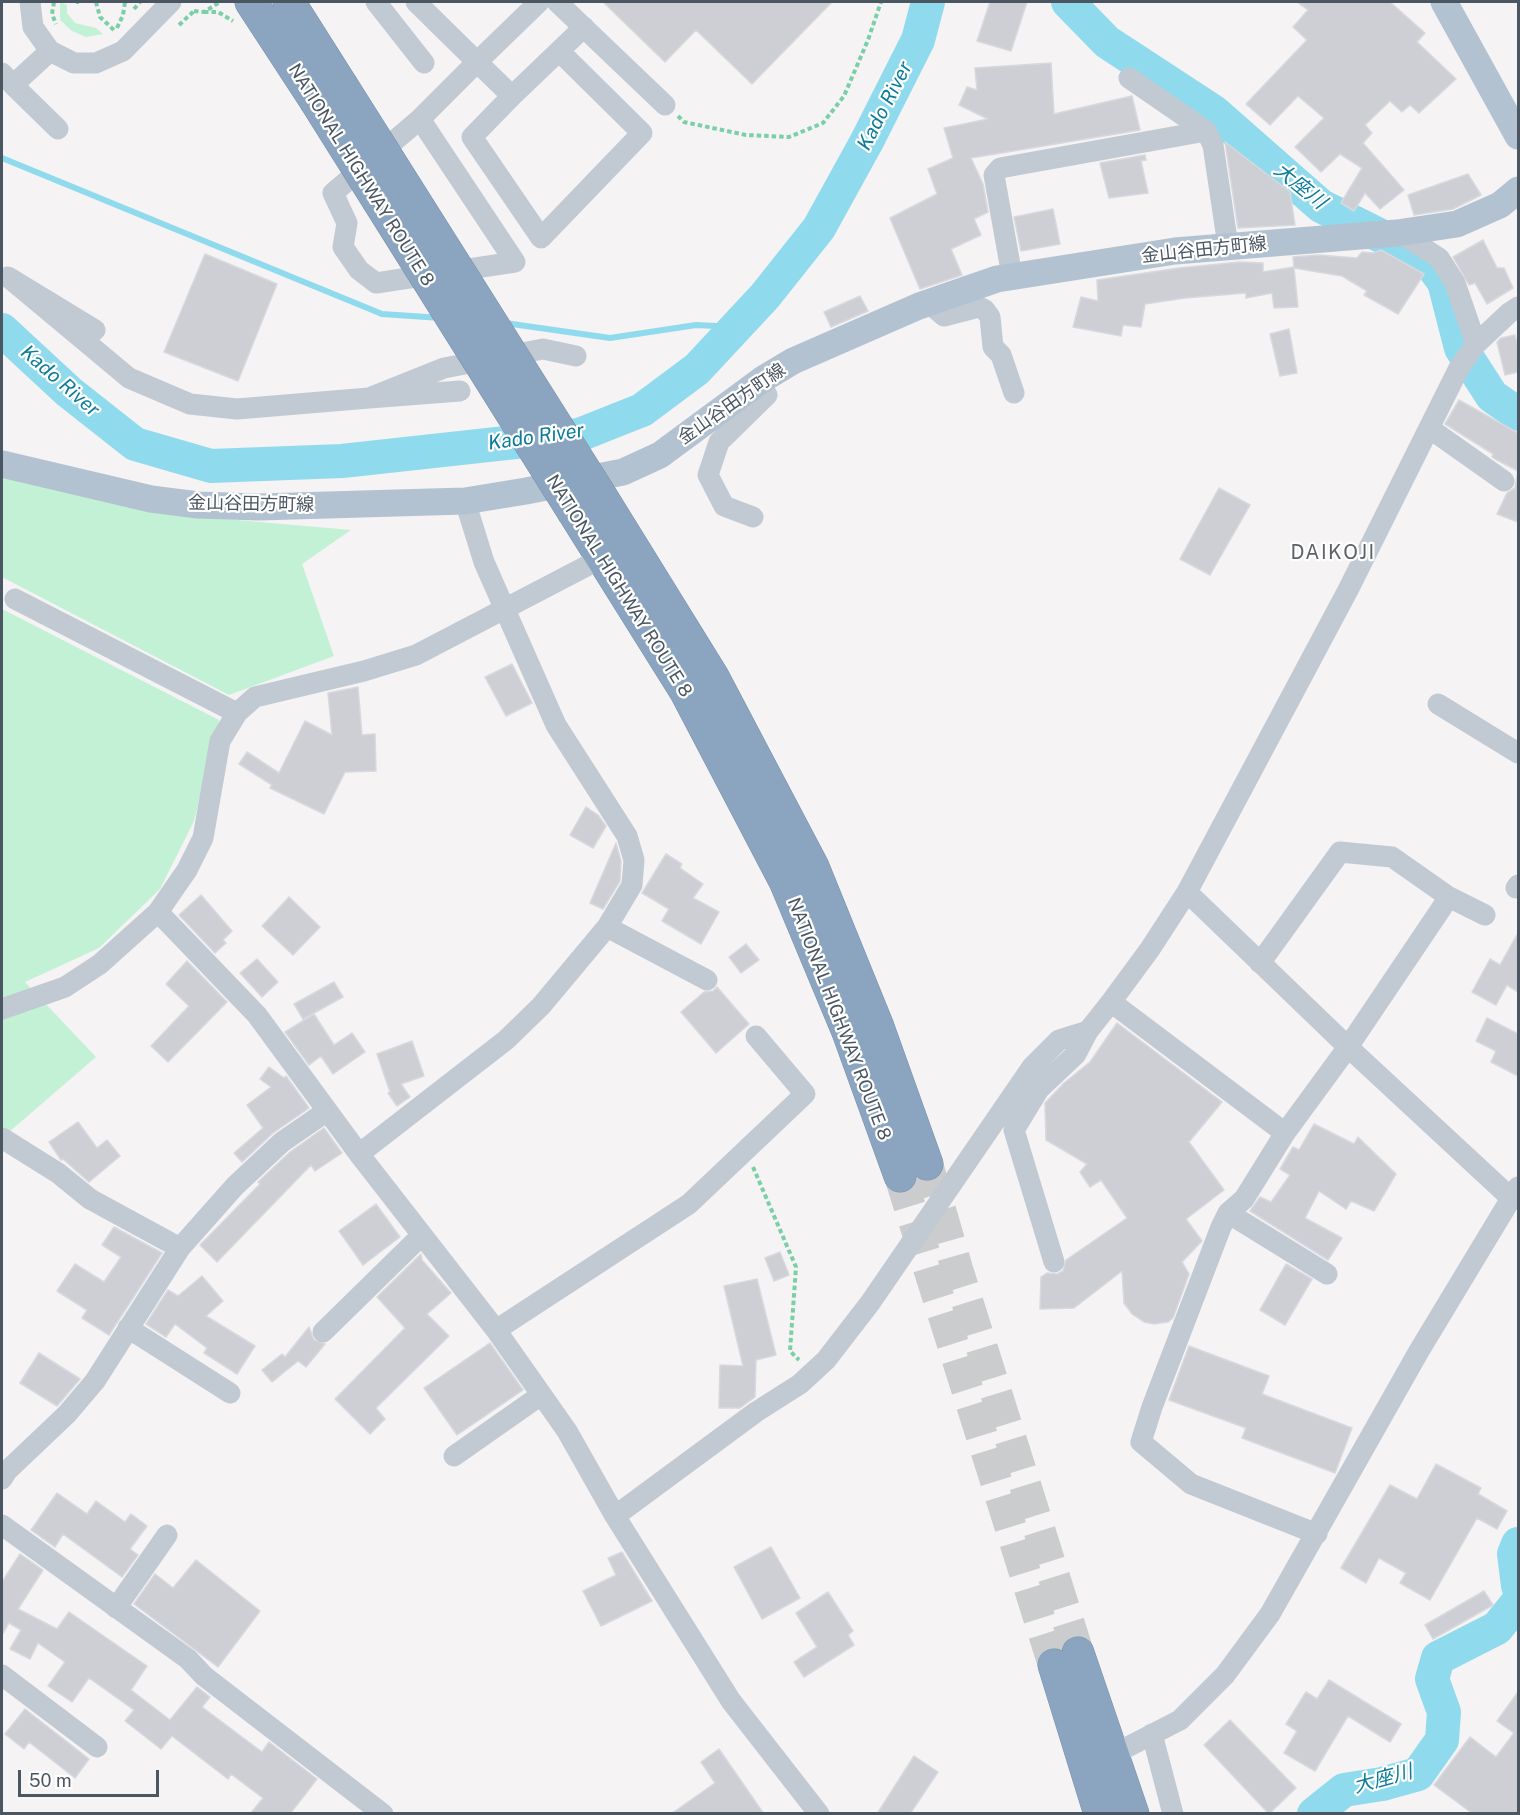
<!DOCTYPE html>
<html>
<head>
<meta charset="utf-8">
<style>
  body { margin:0 }
  #map { position:relative; width:1520px; height:1815px; overflow:hidden; background:#f5f3f3; font-family:"Public Sans",sans-serif }
  canvas { display:block }
  .frame { position:absolute; inset:0; border:3px solid #4a5661; pointer-events:none }
  .scale { position:absolute; left:18px; top:1770px; width:141px; height:27px; box-sizing:border-box; border:3px solid #4a5661; border-top:0; padding-left:8px; font-size:18px; line-height:21px; white-space:nowrap; color:#4a5661; -webkit-text-stroke:4px #fff; paint-order:stroke }
</style>
</head>
<body>
<div id="map">
<canvas width="1520" height="1815"></canvas>
<div class="frame"></div>
<div class="scale">50 m</div>
</div>
<script>
const c = document.querySelector('canvas').getContext('2d');
c.lineJoin = 'round';
function paint(path, color) {
  c.fillStyle = color;
  c.fill(path, 'evenodd');
}
function shape(rows) {
  const path = new Path2D();
  for (const r of rows) {
    path.moveTo(r[0], r[1]);
    for (let i = 2; i < r.length; i += 2) path.lineTo(r[i], r[i + 1]);
  }
  return path;
}
function trace(path, color, width, dash) {
  c.strokeStyle = color;
  c.lineWidth = width;
  c.lineCap = dash ? 'butt' : 'round';
  c.setLineDash(dash || []);
  c.stroke(path);
}
function label(font, color, halo, rows, align = 'center') {
  c.font = font + ' "Public Sans","Noto Sans JP",sans-serif';
  c.lineWidth = 4.5;
  c.setLineDash([]);
  c.textBaseline = 'middle';
  c.strokeStyle = halo;
  c.fillStyle = color;
  for (const [text, x, y, turn = 0] of rows) {
    c.save();
    c.translate(x, y);
    c.rotate((+turn || 0) * Math.PI / 180);
    c.textAlign = isNaN(turn) ? turn : align;
    if (halo) c.strokeText(text, 0, 0);
    c.fillText(text, 0, 0);
    c.restore();
  }
}
paint(shape([
  [60,2,67,5,67,13,75,23,96,28,103,34,86,37,72,31,60,20],
  [2,477,157,513,351,530,302,564,334,656,229,695,2,577],
  [2,609,219,720,194,821,160,889,99,948,25,982,96,1057,2,1138]
]), '#c3f1d5');
trace(shape([
  [2,158,382,314,441,318],
  [505,323,610,338,696,325,736,327]
]), '#90daee', 6);
trace(shape([
  [1068,2,1107,42,1214,112,1321,206,1427,259,1444,282,1461,348,1492,396,1518,414],
  [2,330,69,392,135,444,211,466,342,461,579,435,642,410,697,369,765,296,819,228,867,141,918,40,928,2],
  [1518,1544,1514,1554,1518,1586],
  [1314,1814,1344,1790,1382,1784,1418,1774,1442,1740,1444,1712,1432,1679,1438,1658,1497,1628,1518,1602]
]), '#90daee', 34);
const building = shape([
  [603,2,832,2,752,84,696,30,665,62,603,2],
  [990,2,1027,2,1011,51,977,41,990,2],
  [1297,2,1390,2,1425,33,1417,42,1456,79,1419,113,1410,105,1402,112,1390,101,1365,125,1372,133,1363,143,1404,190,1380,209,1365,193,1354,211,1341,203,1362,168,1340,154,1321,172,1295,147,1324,118,1298,96,1270,125,1246,104,1307,40,1293,27,1308,10,1297,2],
  [1051,63,1054,114,1132,96,1140,130,971,158,983,184,988,212,974,219,981,235,951,249,962,275,920,289,890,218,937,194,928,169,953,158,944,128,988,119,959,105,967,87,977,90,975,68,1051,63],
  [1225,142,1290,192,1295,225,1238,228,1225,142],
  [1145,155,1146,160,1141,161,1148,193,1109,198,1100,163,1145,155],
  [1468,174,1481,195,1453,209,1414,215,1408,195,1468,174],
  [1053,209,1060,244,1021,251,1014,217,1053,209],
  [1483,240,1497,268,1504,268,1513,288,1487,304,1475,283,1469,285,1453,257,1483,240],
  [1381,250,1424,274,1398,314,1364,295,1367,291,1342,276,1294,268,1298,307,1274,308,1272,293,1246,298,1246,293,1185,298,1145,304,1141,327,1123,325,1121,336,1073,327,1081,297,1098,301,1097,280,1179,268,1240,262,1263,263,1263,272,1294,267,1293,257,1318,255,1357,258,1362,252,1373,253,1381,250],
  [205,254,277,284,238,381,164,352,205,254],
  [860,296,868,311,831,327,824,312,860,296],
  [1289,329,1297,373,1280,376,1270,334,1289,329],
  [1515,335,1518,346,1518,372,1505,375,1497,342,1501,338,1515,335],
  [1459,400,1518,433,1518,522,1497,514,1507,493,1515,488,1518,471,1495,459,1492,457,1493,454,1445,424,1459,400],
  [1219,488,1250,505,1210,575,1180,559,1219,488],
  [512,664,532,703,506,716,485,677,512,664],
  [358,687,362,735,375,734,376,771,345,772,324,814,270,788,272,785,239,764,247,752,279,773,305,721,332,735,328,693,358,687],
  [586,807,598,815,606,826,593,848,570,835,586,807],
  [616,843,621,861,620,881,603,909,590,903,616,843],
  [666,854,682,864,680,868,703,884,693,898,719,912,701,944,662,921,669,909,642,893,666,854],
  [201,895,232,931,223,940,226,943,215,953,179,915,201,895],
  [289,897,320,927,293,955,262,926,289,897],
  [1518,933,1518,992,1507,985,1496,1005,1472,992,1490,959,1500,965,1518,933],
  [746,944,759,960,741,973,729,957,746,944],
  [257,959,278,982,262,997,240,973,257,959],
  [187,961,227,1002,168,1062,151,1046,189,1006,166,984,187,961],
  [334,982,343,997,303,1019,294,1004,334,982],
  [717,987,749,1024,716,1053,681,1012,704,992,713,991,717,987],
  [314,1014,334,1045,352,1033,365,1052,333,1074,321,1056,309,1065,285,1032,314,1014],
  [1487,1018,1518,1034,1518,1076,1491,1062,1496,1051,1476,1041,1487,1018],
  [1117,1023,1222,1102,1189,1142,1224,1190,1186,1219,1202,1241,1182,1262,1189,1274,1173,1318,1168,1322,1154,1324,1144,1322,1132,1314,1124,1303,1122,1271,1074,1308,1040,1309,1041,1277,1047,1273,1057,1274,1063,1271,1066,1260,1127,1218,1101,1180,1090,1187,1080,1172,1087,1164,1046,1140,1045,1103,1064,1083,1090,1062,1117,1023],
  [412,1041,424,1076,401,1084,410,1097,397,1106,388,1093,390,1092,377,1054,412,1041],
  [269,1067,284,1078,286,1076,309,1108,273,1133,242,1162,234,1153,263,1128,247,1105,271,1087,260,1079,269,1067],
  [78,1122,97,1148,107,1140,120,1156,89,1182,63,1159,61,1160,49,1142,78,1122],
  [1314,1124,1354,1144,1358,1137,1396,1174,1374,1211,1351,1201,1346,1209,1319,1191,1305,1218,1342,1238,1328,1260,1250,1211,1260,1197,1271,1202,1290,1175,1280,1169,1293,1147,1299,1150,1314,1124],
  [324,1128,342,1153,315,1171,311,1165,217,1262,200,1245,260,1184,258,1182,290,1152,324,1128],
  [376,1204,400,1237,363,1265,339,1231,376,1204],
  [114,1227,162,1253,109,1335,82,1318,87,1310,57,1291,75,1264,104,1282,121,1257,102,1245,114,1227],
  [780,1252,789,1275,774,1281,765,1258,780,1252],
  [421,1254,422,1260,451,1293,427,1314,449,1336,376,1408,385,1419,370,1434,335,1399,405,1328,377,1297,421,1254],
  [1286,1264,1312,1279,1285,1325,1260,1310,1286,1264],
  [202,1276,223,1301,206,1316,255,1346,237,1374,204,1353,207,1348,175,1324,166,1337,146,1324,168,1290,178,1296,202,1276],
  [757,1279,776,1355,756,1360,755,1397,740,1408,719,1408,720,1365,743,1366,724,1286,757,1279],
  [309,1327,314,1340,325,1344,306,1367,298,1361,272,1382,262,1370,282,1354,285,1357,309,1327],
  [490,1343,523,1390,457,1435,424,1388,490,1343],
  [1189,1346,1269,1376,1262,1394,1352,1428,1335,1473,1242,1438,1246,1428,1169,1400,1189,1346],
  [39,1353,80,1379,57,1406,20,1383,39,1353],
  [1436,1464,1481,1488,1478,1494,1507,1511,1497,1529,1477,1518,1430,1600,1400,1583,1406,1573,1379,1558,1366,1583,1341,1568,1390,1485,1417,1499,1436,1464],
  [57,1493,87,1514,96,1501,125,1522,131,1514,147,1526,130,1549,138,1555,122,1577,63,1534,55,1547,31,1530,57,1493],
  [771,1547,800,1598,762,1619,734,1567,771,1547],
  [622,1552,652,1601,601,1626,583,1591,616,1575,608,1558,622,1552],
  [20,1554,43,1570,18,1609,57,1629,69,1612,147,1666,131,1690,170,1720,197,1687,210,1697,202,1707,262,1752,269,1742,317,1779,290,1814,250,1814,263,1798,231,1774,228,1779,172,1736,161,1749,125,1721,134,1710,89,1678,72,1702,48,1686,65,1662,38,1643,30,1659,10,1649,21,1630,9,1623,2,1635,2,1582,20,1554],
  [196,1560,260,1611,218,1667,134,1604,155,1574,173,1588,196,1560],
  [1484,1591,1493,1605,1433,1639,1425,1625,1484,1591],
  [828,1592,853,1631,848,1635,854,1645,804,1677,794,1662,817,1647,796,1613,828,1592],
  [1329,1680,1401,1724,1390,1742,1348,1716,1315,1771,1284,1753,1297,1731,1286,1724,1306,1692,1317,1699,1329,1680],
  [1518,1692,1518,1814,1473,1814,1434,1785,1470,1737,1496,1757,1514,1733,1497,1721,1518,1692],
  [25,1709,89,1759,75,1778,29,1742,24,1749,5,1734,25,1709],
  [1230,1720,1296,1788,1269,1814,1204,1745,1230,1720],
  [719,1749,764,1814,671,1814,715,1783,701,1762,719,1749],
  [914,1756,938,1772,910,1814,877,1814,914,1756]
]);
paint(building, '#cdcfd5');
trace(building, '#d7d9de', 1.5);
trace(shape([
  [927,1164,957,1269,1078,1653],
  [900,1176,1054,1665]
]), '#caccce', 32, [32, 16]);
const highway = shape([
  [251,2,315,100],
  [289,2,341,84],
  [601,496,713,677,813,867,878,1027,927,1164],
  [574,513,686,692,785,881,848,1032,900,1176],
  [1078,1653,1133,1814],
  [1054,1665,1100,1814]
]);
trace(highway, '#7690ad', 33);
trace(shape([
  [54,2,52,14,56,24],
  [76,2,79,2],
  [96,2,100,17,115,31],
  [134,9,140,2],
  [194,11,204,12,220,2],
  [204,12,218,12,233,21],
  [179,25,194,11],
  [117,28,123,15,125,2],
  [678,116,684,122,746,135,789,137,823,123,844,96,868,40,881,2],
  [753,1167,796,1267,790,1351,799,1360]
]), '#7ad0a6', 4, [4.5, 3]);
trace(shape([
  [30,2,33,27,50,51,74,63,96,63,123,51,171,2],
  [376,2,424,63],
  [416,2,477,62,539,2],
  [557,2,665,105],
  [559,51,642,133,541,238,472,137,512,96,559,51,584,27],
  [2,73,13,85,50,51],
  [1129,78,1206,131,1213,145,1228,246],
  [13,85,58,129],
  [420,119,333,193,347,223,343,247,359,270,376,283,515,262,420,119,477,62,512,96],
  [1400,233,1439,258,1455,283,1476,344],
  [1012,276,994,175,1000,168,1206,131],
  [929,303,944,316,979,307,985,310,990,317,993,347,1001,355,1014,393],
  [95,330,8,277,129,378,190,404,237,409,369,398],
  [460,391,369,398,444,368,543,349,576,356],
  [1429,428,1504,481],
  [753,517,724,506,708,475,719,442,767,395,759,382],
  [15,599,237,713],
  [1438,704,1518,753],
  [1516,888,1518,885],
  [1187,892,1348,1047,1512,1199],
  [1449,897,1485,915],
  [158,912,257,1015,359,1154,496,1330,567,1431,615,1516,731,1701,819,1814],
  [607,927,707,980],
  [1260,963,1340,852,1392,857,1449,897,1348,1047,1285,1133],
  [1111,1002,1285,1133,1244,1199,1228,1213,1221,1227,1152,1407,1141,1442,1191,1484,1317,1534],
  [2,1009,65,987,100,964,158,912,187,870,203,838,220,741,237,713,255,697,364,671,416,655,602,558],
  [2,1138,58,1173,90,1199,180,1248],
  [359,1154,506,1040,541,1006,607,927,632,885,634,860,627,836,556,725,484,562,465,501],
  [1228,1213,1327,1274],
  [1054,1262,1014,1130,1039,1089,1076,1054,1088,1031],
  [128,1328,230,1393],
  [496,1330,689,1204,805,1094,756,1036],
  [323,1332,422,1235],
  [454,1456,541,1395],
  [2,1479,7,1471,67,1414,95,1381,180,1248,235,1186,282,1142,327,1111],
  [615,1516,756,1412,800,1384,826,1360,870,1303,1032,1067,1059,1040,1088,1031,1111,1002,1150,949,1187,892,1348,590,1459,368,1476,344,1509,313,1518,307],
  [2,1525,188,1659,204,1676,383,1814],
  [116,1608,167,1535],
  [2,1675,97,1747],
  [1152,1734,1173,1814],
  [1114,1754,1180,1720,1225,1675,1270,1614,1419,1351,1518,1187]
]), '#c1cad2', 21);
trace(shape([
  [1444,2,1518,136],
  [2,464,151,499,198,505,259,507,465,501,526,491,623,472,660,455,763,379,793,361,919,306,997,279,1175,251,1397,233,1457,224,1500,205,1518,190]
]), '#b3c2d1', 27);
trace(highway, '#8ba5c1', 32);
const highwayBridge = shape([
  [341,84,601,496],
  [315,100,574,513]
]);
trace(highwayBridge, '#7690ad', 33, []);
trace(highwayBridge, '#8ba5c1', 32);
label('18px', '#4a5661', '#fff', [
  ["NATIONAL HIGHWAY ROUTE 8",361,175,58],
  ["金山谷田方町線",1204,250,-6],
  ["金山谷田方町線",732,404,-35],
  ["金山谷田方町線",251,504,1],
  ["NATIONAL HIGHWAY ROUTE 8",619,586,58],
  ["NATIONAL HIGHWAY ROUTE 8",839,1019,69]
]);
label('italic 20px', '#0c7c9b', '#fff', [
  ["Kado River",885,106,-63],
  ["大座川",1300,186,39],
  ["Kado River",60,381,41],
  ["Kado River",536,437,-8],
  ["大座川",1383,1779,-15]
]);
c.letterSpacing = '1.5px';
label('20px', '#5f6368', '#fff', [
  ["DAIKOJI",1333,553]
]);
c.letterSpacing = '0px';
</script>
</body>
</html>
